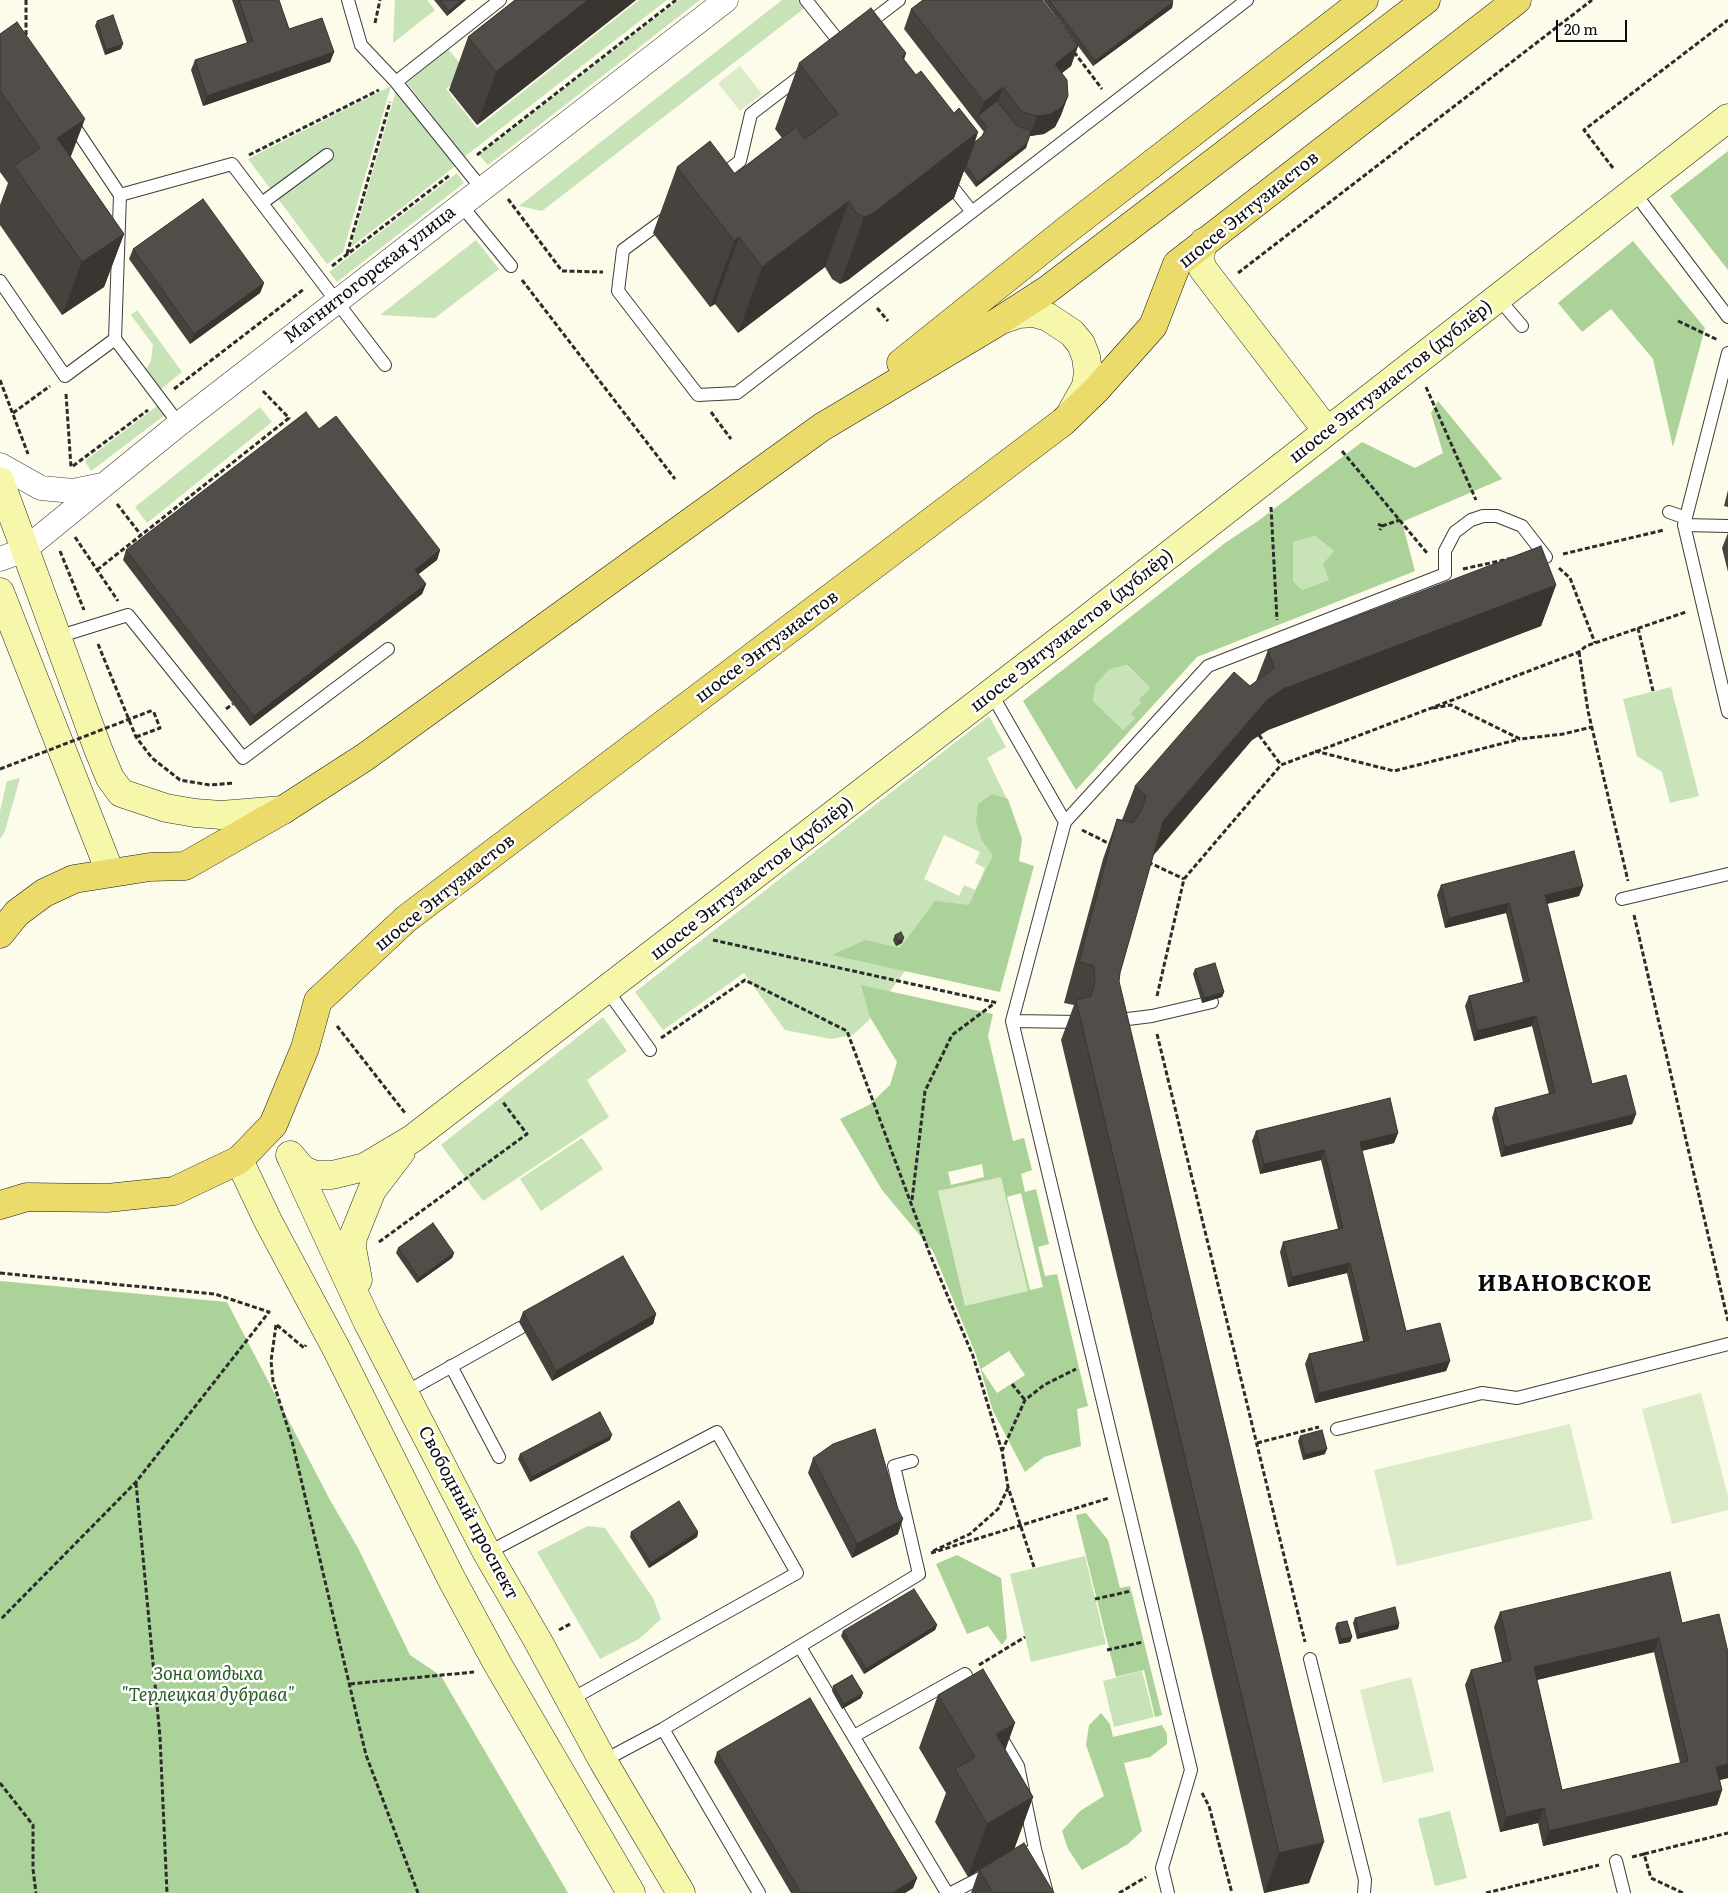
<!DOCTYPE html>
<html>
<head>
<meta charset="utf-8">
<style>
  body { margin:0 }
  #map { position:relative; width:1728px; height:1893px; overflow:hidden; background:#fdfbe9; font-family:Literata,serif }
  canvas { display:block }
  .scale { position:absolute; left:1556px; top:20px; width:71px; height:22px; box-sizing:border-box; border:2px solid #0a0a0a; border-top:0; padding-left:6px; font-size:15px; line-height:18px; white-space:nowrap; color:#0a0a0a; -webkit-text-stroke:4px #fff; paint-order:stroke }
</style>
</head>
<body>
<div id="map">
<canvas width="1728" height="1893"></canvas>
<div class="scale">20 m</div>
</div>
<script>
const c = document.querySelector('canvas').getContext('2d');
c.lineJoin = 'round';
function paint(path, color) {
  c.fillStyle = color;
  c.fill(path, 'evenodd');
}
function shape(rows) {
  const path = new Path2D();
  for (const r of rows) {
    path.moveTo(r[0], r[1]);
    for (let i = 2; i < r.length; i += 2) path.lineTo(r[i], r[i + 1]);
  }
  return path;
}
function trace(path, color, width, dash) {
  c.strokeStyle = color;
  c.lineWidth = width;
  c.lineCap = dash ? 'butt' : 'round';
  c.setLineDash(dash || []);
  c.stroke(path);
}
function label(font, color, halo, rows, align = 'center') {
  c.font = font + ' Literata,serif';
  c.lineWidth = 5;
  c.setLineDash([]);
  c.textBaseline = 'middle';
  c.strokeStyle = halo;
  c.fillStyle = color;
  for (const [text, x, y, turn = 0] of rows) {
    c.save();
    c.translate(x, y);
    c.rotate((+turn || 0) * Math.PI / 180);
    c.textAlign = isNaN(turn) ? turn : align;
    if (halo) c.strokeText(text, 0, 0);
    c.fillText(text, 0, 0);
    c.restore();
  }
}
paint(shape([
  [395,0,427,0,435,10,393,43],
  [639,0,667,0,464,157,407,83,448,49,467,72,446,89,477,128],
  [679,0,700,0,488,165,479,155],
  [782,0,815,0,542,211,519,206],
  [391,86,343,252,327,264,248,159],
  [397,87,458,164,351,247],
  [457,173,464,183,337,282,329,272],
  [476,240,499,269,435,318,380,315],
  [137,310,182,372,161,389,146,369,151,361,153,345,131,315],
  [157,406,165,415,91,471,85,461],
  [260,407,272,422,147,523,135,507],
  [1315,536,1334,551,1329,580,1302,590,1293,581,1293,542],
  [1126,665,1150,688,1138,700,1141,703,1135,718,1123,730,1093,701,1096,684,1110,669],
  [1671,687,1699,796,1670,803,1662,772,1637,756,1623,699],
  [989,716,1006,747,987,758,1007,799,994,855,970,906,946,915,868,1021,853,1035,831,1039,785,1030,744,973,663,1030,635,992],
  [944,835,980,852,975,863,985,868,975,890,964,885,959,896,924,879],
  [20,778,5,831,0,839,0,811,7,781],
  [603,1017,627,1051,587,1080,609,1117,483,1201,441,1145],
  [582,1138,603,1169,541,1211,520,1179],
  [588,1526,605,1528,653,1598,661,1619,639,1639,600,1659,537,1552],
  [1085,1556,1106,1644,1031,1662,1010,1574],
  [1142,1671,1154,1717,1114,1727,1103,1681],
  [1450,1811,1467,1878,1435,1886,1418,1819]
]), '#c8e3b7');
paint(shape([
  [1728,151,1728,270,1670,196],
  [1633,241,1705,328,1673,447,1653,359,1611,309,1582,332,1558,303],
  [1438,401,1502,479,1402,522,1415,571,1197,657,1076,790,1023,701,1225,543,1258,521,1362,442,1415,468,1443,453,1431,413],
  [1315,536,1334,551,1323,564,1329,580,1302,590,1293,581,1293,542],
  [1127,665,1150,688,1138,700,1141,703,1131,714,1135,718,1123,730,1093,701,1096,684,1110,669],
  [992,794,1008,799,1022,839,1019,861,1034,866,1000,992,832,955,865,940,900,948,935,901,969,905,993,855,982,841,976,823,978,804],
  [861,985,993,1014,988,1036,1013,1141,1024,1138,1032,1170,1021,1174,1025,1192,1036,1189,1049,1244,1038,1247,1045,1276,1057,1274,1088,1406,1077,1409,1081,1446,1044,1457,1025,1472,993,1411,976,1355,933,1251,882,1190,840,1119,869,1105,890,1085,897,1062,870,1017],
  [982,1164,984,1177,951,1185,948,1172],
  [1021,1193,1043,1287,1030,1290,1007,1197],
  [1009,1351,1025,1375,997,1393,981,1369],
  [0,1281,227,1302,330,1500,358,1548,410,1655,441,1676,568,1893,0,1893],
  [1086,1513,1108,1540,1120,1588,1130,1586,1162,1715,1155,1717,1144,1670,1116,1677,1076,1515],
  [957,1555,1001,1578,1007,1638,1002,1645,988,1626,967,1634,936,1564],
  [1101,1713,1110,1724,1113,1737,1162,1725,1167,1734,1167,1744,1150,1757,1124,1763,1142,1831,1128,1844,1082,1870,1068,1849,1062,1831,1080,1811,1104,1796,1086,1745,1089,1725]
]), '#abd298');
paint(shape([
  [740,66,762,94,740,111,718,83],
  [1001,1177,1028,1291,965,1306,938,1191],
  [1701,1393,1728,1496,1728,1510,1672,1524,1642,1409],
  [1570,1424,1593,1519,1397,1566,1374,1470],
  [1411,1677,1434,1771,1383,1783,1360,1690]
]), '#dbebc8');
const lane = shape([
  [348,0,361,45,396,82],
  [806,0,845,49],
  [865,26,899,0],
  [70,120,120,195,232,164,385,365],
  [718,178,740,161,751,114,806,72],
  [946,179,972,212],
  [482,189,396,82,500,0],
  [1634,192,1728,317],
  [262,203,327,155],
  [461,205,511,266],
  [669,216,623,250,618,291,698,395,737,393,1247,0],
  [0,281,65,376,115,339,179,424],
  [1498,298,1522,326],
  [115,339,120,195],
  [1728,353,1684,525,1728,712],
  [1669,512,1686,518],
  [1684,525,1728,526],
  [57,637,128,615,243,758,388,649],
  [991,693,1065,822],
  [1622,899,1728,874],
  [607,990,650,1050],
  [1012,1021,1080,1022],
  [1112,1021,1152,1016,1212,1002],
  [451,1366,499,1457],
  [404,1393,520,1328],
  [1337,1429,1482,1393,1517,1398,1728,1344],
  [487,1553,717,1432,797,1573,570,1700],
  [800,1647,947,1893],
  [1310,1659,1365,1880,1364,1893],
  [663,1729,759,1893],
  [998,1732,1018,1766,1035,1849,1014,1860],
  [854,1736,965,1674,976,1693],
  [603,1761,663,1729,919,1574,894,1466,912,1461],
  [1035,1849,1047,1893],
  [1616,1861,1624,1893],
  [951,1893,990,1873],
  [1168,1893,1162,1868,1191,1770,1012,1021,1065,822,1208,666,1445,574,1445,551,1455,532,1471,520,1483,516,1497,516,1522,526,1546,557]
]);
const street = shape([
  [0,465,41,488,73,491,102,485],
  [0,559,24,550,179,424,726,0]
]);
const secondary = shape([
  [1204,242,1199,257,1203,269,1327,431],
  [1001,320,1019,314,1034,313,1048,317,1072,333,1081,344,1086,357,1088,372,1086,386,1072,411],
  [0,481,98,749,110,778,121,793,166,808,195,813,221,815,283,810],
  [0,592,110,872],
  [290,1155,303,1170,315,1175,332,1175,365,1167,412,1139,1078,626,1728,118],
  [292,1159,367,1321,487,1553,538,1641,603,1761,681,1893],
  [239,1160,268,1221,337,1350,451,1578,497,1663,631,1893],
  [358,1280,352,1248,353,1237,372,1190,401,1152]
]);
const primary = shape([
  [901,363,1068,229,1364,0],
  [0,934,17,913,44,893,74,879,150,867,185,866,283,810,365,757,822,427,993,325,1047,290,1426,0],
  [0,1205,27,1197,107,1198,174,1191,239,1160,273,1125,305,1048,318,1001,406,919,1063,422,1096,390,1153,326,1177,264,1517,0]
]);
trace(lane, '#3d3d3d', 14);
trace(street, '#3d3d3d', 25);
trace(secondary, '#2c2c2c', 29);
trace(primary, '#1b1b1b', 29);
trace(shape([
  [26,0,26,37],
  [375,23,380,0],
  [1074,52,1102,89],
  [249,155,379,90],
  [477,155,676,0],
  [1613,168,1584,130,1728,20],
  [508,199,562,271,603,272],
  [347,254,390,102],
  [332,266,450,175],
  [1238,273,1592,0],
  [522,280,675,479],
  [877,308,888,321],
  [1678,321,1718,340],
  [0,380,28,454],
  [1426,387,1476,500],
  [174,389,304,289],
  [66,394,71,467],
  [711,412,731,439],
  [13,413,50,386],
  [1342,451,1427,553],
  [73,466,148,410],
  [117,504,141,535],
  [1271,507,1277,620],
  [1378,524,1382,526,1380,530],
  [1382,526,1400,520],
  [75,537,118,601],
  [60,551,84,610],
  [1563,554,1664,530],
  [1559,568,1570,578,1595,643],
  [1463,569,1513,558],
  [97,570,289,418,262,390],
  [1638,628,1653,691],
  [98,644,136,737,152,758,180,780,210,785,234,783],
  [1579,652,1588,711,1628,881],
  [1433,708,1451,705,1520,739,1563,734,1592,727],
  [226,709,233,704],
  [1259,735,1281,765],
  [136,737,160,728,153,710],
  [1315,751,1394,771,1520,739],
  [1082,830,1110,844],
  [1148,862,1184,879],
  [1634,915,1728,1321],
  [713,940,998,1003],
  [1157,996,1184,879,1281,765,1579,652,1586,646,1686,612],
  [337,1026,405,1113],
  [1157,1034,1305,1642],
  [661,1038,745,980,847,1031,929,1252,973,1356,1002,1451],
  [912,1200,925,1091,952,1035,995,1003],
  [379,1242,527,1134,502,1101],
  [0,1273,215,1294,269,1312,136,1482,0,1620],
  [276,1325,271,1361,273,1381,292,1441,366,1755,418,1893],
  [277,1325,304,1348,306,1345],
  [1012,1384,1025,1400],
  [1257,1443,1319,1427],
  [136,1483,160,1737,167,1893],
  [933,1551,970,1534,998,1509,1008,1488],
  [931,1553,1109,1498],
  [1034,1567,1008,1487,1002,1451,1025,1400,1044,1385,1076,1369],
  [1095,1599,1131,1591],
  [559,1630,572,1623],
  [1107,1650,1143,1642],
  [979,1665,1025,1637],
  [350,1684,474,1672],
  [0,1783,33,1825,33,1869,36,1893],
  [1202,1793,1209,1806,1232,1893],
  [1644,1854,1728,1833],
  [1632,1857,1644,1854,1651,1878,1683,1893],
  [1119,1893,1146,1877],
  [1486,1893,1599,1865]
]), '#2c2c2c', 3, [5, 2.5]);
trace(lane, '#fff', 12);
trace(street, '#fff', 24);
trace(secondary, '#f6f7aa', 28);
trace(primary, '#ebdb6b', 28);
trace(shape([
  [0,769,153,710]
]), '#2c2c2c', 3, [5, 2.5]);
paint(shape([
  [232,0,279,0,289,29,334,52,330,62,203,106,191,70,195,60,247,43],
  [434,0,466,0,447,16],
  [515,0,636,0,477,125,449,90,468,37],
  [1043,0,1172,0,1173,2,1172,8,1093,66,1078,46,1071,66,1062,73,1068,96,1061,115,1055,127,1044,134,1030,136,1026,148,976,187,964,171,954,198,848,280,840,284,832,279,825,267,738,333,715,304,710,307,653,233,677,167,735,174,782,138,775,129,799,63,906,53,904,60,916,75,954,113,978,132,975,142,982,136,984,132,904,29,911,9,1075,42],
  [97,21,121,49,105,55,95,26],
  [0,34,71,157,124,234,104,287,62,315,0,225,0,205,8,183,0,172],
  [133,249,264,283,260,293,190,344,129,259],
  [1728,490,1728,507,1724,506],
  [1728,533,1728,572,1722,548],
  [126,550,440,550,437,560,418,574,426,584,422,594,250,726,123,560],
  [1556,585,1541,626,1268,730,1252,740,1153,856,1120,973,1119,981,1309,1883,1264,1893,1061,1040,1074,1005,1064,1003,1103,859,1117,819,1122,820,1135,786,1256,681,1268,650],
  [1441,885,1583,886,1579,896,1547,904,1592,1084,1636,1114,1632,1124,1501,1157,1492,1118,1495,1108,1549,1094,1532,1026,1474,1041,1465,1006,1469,996,1523,982,1506,913,1445,928,1437,895],
  [895,935,902,943,896,946,893,940],
  [1195,969,1224,992,1222,997,1202,1003,1193,974],
  [1256,1131,1398,1133,1394,1143,1362,1151,1406,1331,1450,1361,1446,1371,1315,1403,1305,1364,1309,1354,1363,1341,1347,1273,1288,1287,1280,1252,1283,1242,1338,1229,1321,1160,1260,1174,1252,1141],
  [398,1248,454,1253,452,1258,417,1283,396,1253],
  [523,1312,656,1314,653,1324,552,1381,519,1322],
  [1300,1436,1325,1454,1303,1460,1298,1441],
  [610,1440,530,1482,518,1459,520,1454],
  [813,1458,898,1534,852,1558,808,1473],
  [631,1532,698,1532,697,1537,649,1568,630,1537],
  [1500,1612,1682,1623,1728,1652,1728,1778,1720,1780,1722,1790,1717,1805,1543,1846,1538,1823,1500,1832,1465,1685,1471,1670,1502,1662,1494,1627],
  [1654,1652,1680,1763,1562,1790,1537,1680],
  [1355,1618,1399,1624,1398,1629,1357,1639,1353,1623],
  [1337,1623,1352,1637,1350,1642,1339,1644,1335,1628],
  [937,1625,935,1630,864,1674,841,1636,843,1631],
  [833,1686,861,1698,842,1709,832,1691],
  [938,1695,1005,1750,1033,1797,1014,1849,1054,1893,971,1893,979,1870,968,1877,935,1822,946,1793,919,1748],
  [717,1752,917,1878,913,1888,905,1893,791,1893,714,1762]
]), '#46423e');
paint(shape([
  [463,0,466,0,447,16,449,11],
  [588,0,636,0,477,125,496,72],
  [1173,2,1172,8,1093,66,1095,61],
  [123,44,121,49,105,55,106,50],
  [1078,46,1071,66,1048,84,1055,64],
  [334,52,330,62,203,106,207,96],
  [906,53,882,119,902,57],
  [1003,87,996,106,978,116,984,102],
  [1068,96,1061,115,1055,127,1044,134,1030,136,1037,116],
  [85,119,65,172,57,138],
  [978,132,954,198,848,280,840,284,864,217],
  [1027,143,1026,148,976,187,978,182],
  [849,201,825,267,738,333,762,267],
  [124,234,104,287,62,315,82,262],
  [739,237,715,304,710,307,734,241],
  [264,283,260,293,190,344,194,334],
  [440,550,437,560,411,580,415,570],
  [426,584,422,594,250,726,254,716],
  [1556,585,1541,626,1268,730,1252,740,1148,861,1163,821,1267,700,1283,689],
  [1583,886,1579,896,1541,905,1545,895],
  [1509,903,1506,913,1445,928,1449,918],
  [904,938,902,943,896,946,898,941],
  [1224,992,1222,997,1202,1003,1204,998],
  [1536,1016,1532,1026,1474,1041,1477,1031],
  [1636,1114,1632,1124,1501,1157,1505,1147],
  [1398,1133,1394,1143,1356,1152,1360,1142],
  [1324,1150,1321,1160,1260,1174,1264,1164],
  [454,1253,452,1258,417,1283,419,1278],
  [1350,1263,1347,1273,1288,1287,1292,1277],
  [656,1314,653,1324,552,1381,556,1371],
  [1450,1361,1446,1371,1315,1403,1319,1393],
  [612,1435,610,1440,530,1482,532,1477],
  [1327,1449,1325,1454,1303,1460,1305,1455],
  [903,1519,898,1534,852,1558,857,1544],
  [698,1532,697,1537,649,1568,651,1563],
  [1399,1624,1398,1629,1357,1639,1359,1634],
  [937,1625,935,1630,864,1674,866,1669],
  [1352,1637,1350,1642,1339,1644,1341,1639],
  [1659,1638,1654,1652,1528,1682,1534,1667],
  [863,1693,861,1698,842,1709,844,1704],
  [1015,1723,996,1776,996,1734],
  [1728,1764,1728,1778,1711,1782,1716,1767],
  [1722,1790,1717,1805,1543,1846,1549,1831],
  [1033,1797,1014,1850,968,1877,987,1824],
  [1544,1808,1538,1823,1500,1832,1506,1817],
  [1324,1842,1309,1883,1264,1893,1279,1853],
  [917,1878,913,1888,905,1893,892,1893]
]), '#393632');
const building = shape([
  [239,0,279,0,289,29,322,18,334,52,207,96,195,60,253,41,239,0],
  [440,0,463,0,449,11,440,0],
  [515,0,588,0,496,72,468,37,515,0],
  [923,0,1042,0,1078,46,1055,64,1067,80,1068,96,1062,107,1051,114,1037,116,1022,112,1003,87,984,102,911,9,923,0],
  [1049,0,1172,0,1173,2,1095,61,1049,0],
  [871,8,906,53,902,57,916,75,921,71,954,113,959,108,978,132,872,214,864,217,856,213,849,201,762,267,739,237,734,241,677,167,710,141,735,174,796,127,805,139,838,114,799,63,871,8],
  [113,15,123,44,106,50,97,21,113,15],
  [17,22,85,119,57,138,124,234,82,262,14,166,40,148,0,91,0,34,17,22],
  [997,101,1017,126,1031,131,1027,143,978,182,966,166,975,142,982,136,987,127,978,116,997,101],
  [203,199,264,283,194,334,133,249,203,199],
  [306,412,319,429,336,416,440,550,415,570,426,584,254,716,126,550,306,412],
  [1541,546,1556,585,1283,689,1267,700,1163,821,1120,973,1119,981,1324,1842,1279,1853,1076,1000,1091,996,1095,981,1094,966,1079,962,1117,819,1133,823,1141,811,1146,796,1135,786,1234,672,1250,686,1274,668,1268,650,1541,546],
  [1574,851,1583,886,1545,895,1592,1084,1626,1075,1636,1114,1505,1147,1495,1108,1555,1092,1536,1016,1477,1031,1469,996,1529,981,1509,903,1449,918,1441,885,1574,851],
  [901,932,904,938,898,941,895,935,901,932],
  [1215,963,1224,992,1204,998,1195,969,1215,963],
  [1390,1098,1398,1133,1360,1142,1406,1331,1440,1323,1450,1361,1319,1393,1309,1354,1369,1340,1350,1263,1292,1277,1283,1242,1343,1228,1324,1150,1264,1164,1256,1131,1390,1098],
  [433,1223,454,1253,419,1278,398,1248,433,1223],
  [623,1256,656,1314,556,1371,523,1312,623,1256],
  [600,1412,612,1435,532,1477,520,1454,600,1412],
  [875,1429,898,1509,903,1519,857,1544,813,1458,833,1444,875,1429],
  [1322,1430,1327,1449,1305,1455,1300,1436,1322,1430],
  [679,1501,698,1532,651,1563,631,1532,679,1501],
  [1670,1572,1682,1623,1719,1614,1728,1652,1728,1764,1716,1767,1722,1790,1549,1831,1544,1808,1506,1817,1471,1670,1511,1660,1500,1612,1670,1572],
  [1659,1638,1688,1761,1562,1790,1534,1667,1659,1638],
  [914,1589,937,1625,866,1669,843,1631,914,1589],
  [1395,1607,1399,1624,1359,1634,1355,1618,1395,1607],
  [1347,1621,1352,1637,1341,1639,1337,1623,1347,1621],
  [983,1669,1015,1723,996,1734,1033,1797,987,1824,955,1769,975,1757,938,1695,983,1669],
  [852,1675,863,1693,844,1704,833,1686,852,1675],
  [810,1698,917,1878,892,1893,801,1893,717,1752,810,1698],
  [1024,1843,1054,1893,993,1893,979,1870,1024,1843]
]);
paint(building, '#514d48');
trace(building, '#393632', 1);
label('18px', '#0a0a0a', '#fff', [
  ["шоссе Энтузиастов",1249,210,-39],
  ["Магнитогорская улица",370,275,-38],
  ["шоссе Энтузиастов (дублёр)",1391,382,-38],
  ["шоссе Энтузиастов (дублёр)",1072,631,-38],
  ["шоссе Энтузиастов",767,647,-37],
  ["шоссе Энтузиастов (дублёр)",752,879,-38],
  ["шоссе Энтузиастов",445,893,-39],
  ["Свободный проспект",468,1513,62]
]);
label('italic 18px', '#275a22', '#fff', [
  ["Зона отдыха",208,1675],
  ["\"Терлецкая дубрава\"",208,1696]
]);
c.letterSpacing = '1px';
label('bold 22px', '#0a0a0a', '#fff', [
  ["ИВАНОВСКОЕ",1565,1285]
]);
c.letterSpacing = '0px';
</script>
</body>
</html>
